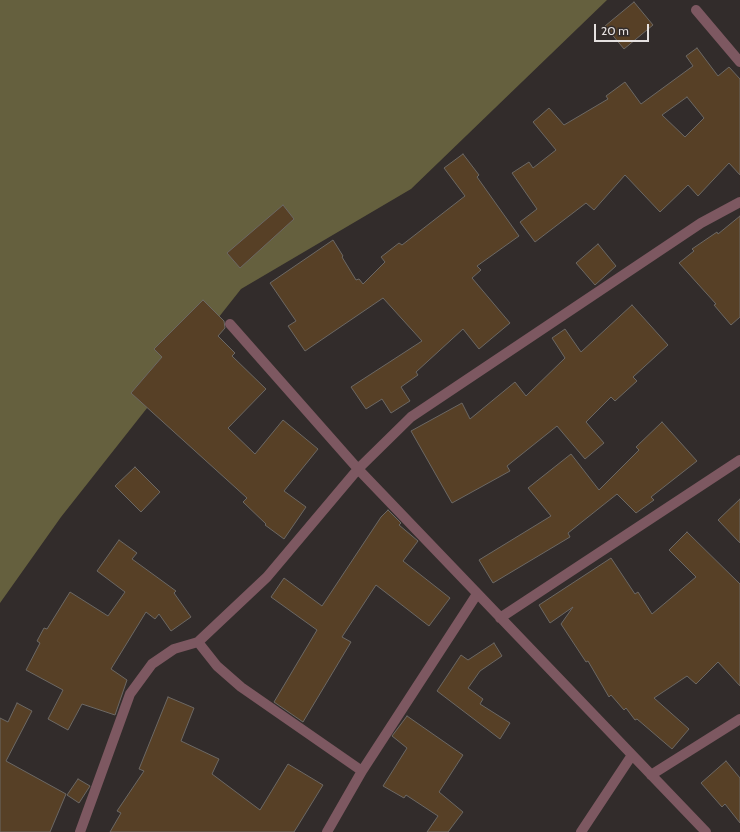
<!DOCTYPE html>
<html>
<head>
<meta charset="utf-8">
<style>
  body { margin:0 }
  #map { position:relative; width:740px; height:832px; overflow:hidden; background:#322c2b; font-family:Cabin,sans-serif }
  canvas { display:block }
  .scale { position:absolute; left:594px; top:24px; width:55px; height:18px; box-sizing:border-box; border:2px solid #e5e1e0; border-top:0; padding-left:5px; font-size:12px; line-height:14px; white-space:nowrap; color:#e5e1e0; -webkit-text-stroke:3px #322c2b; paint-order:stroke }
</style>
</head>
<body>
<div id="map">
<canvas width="740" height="832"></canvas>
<div class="scale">20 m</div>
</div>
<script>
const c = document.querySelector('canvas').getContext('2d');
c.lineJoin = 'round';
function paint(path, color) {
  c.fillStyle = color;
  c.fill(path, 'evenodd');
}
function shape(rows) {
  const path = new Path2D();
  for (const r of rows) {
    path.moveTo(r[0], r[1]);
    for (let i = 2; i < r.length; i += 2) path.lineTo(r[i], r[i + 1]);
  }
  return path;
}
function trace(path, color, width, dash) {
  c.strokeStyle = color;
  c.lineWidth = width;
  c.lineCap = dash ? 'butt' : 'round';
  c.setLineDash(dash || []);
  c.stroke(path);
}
paint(shape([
  [0,0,607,0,411,189,241,289,61,517,0,603]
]), '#65603e');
const building = shape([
  [634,2,653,25,624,49,605,26,634,2],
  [697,48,718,76,729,67,740,79,740,175,729,163,698,196,688,185,660,212,625,175,594,210,586,203,535,242,520,222,537,209,512,173,529,162,533,168,556,150,533,122,549,108,564,125,608,99,606,96,625,82,641,104,693,66,686,56,697,48],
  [687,97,704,118,685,137,662,115,687,97],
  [463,154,479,175,477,177,519,236,477,266,481,270,472,278,510,323,479,349,463,329,416,372,418,375,401,387,410,401,391,413,382,399,366,409,351,387,422,341,383,298,305,351,288,326,296,321,270,283,333,240,343,256,342,257,356,280,359,279,363,284,385,262,381,257,399,243,402,245,465,196,444,168,463,154],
  [283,205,294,219,240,268,227,253,283,205],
  [740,216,740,317,731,325,714,305,716,304,679,263,694,251,692,249,717,232,718,234,740,216],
  [598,244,616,266,595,285,576,263,598,244],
  [203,300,224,321,225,328,218,336,235,353,232,356,266,389,228,428,255,454,283,420,318,449,284,491,306,507,284,539,265,525,266,524,243,502,247,498,131,393,162,357,154,349,203,300],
  [632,305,668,345,633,377,637,381,615,401,611,397,586,422,604,443,585,459,557,426,507,466,510,471,452,503,411,431,462,403,470,419,515,382,526,396,565,358,552,338,565,329,581,352,632,305],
  [662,422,697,461,651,497,654,500,636,513,617,494,568,533,570,537,493,583,479,560,551,516,528,488,571,454,599,490,639,450,636,447,662,422],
  [135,467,160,492,141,512,115,486,135,467],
  [740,499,740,543,718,520,740,499],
  [388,510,401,523,399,525,418,541,403,561,450,598,429,626,376,585,342,637,351,642,303,722,274,702,317,630,271,597,284,578,322,606,381,517,388,510],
  [687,532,740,584,740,686,718,662,696,684,687,676,654,698,689,729,672,749,637,719,635,720,626,708,624,710,611,695,609,697,588,661,586,662,561,624,573,607,550,623,539,605,611,558,635,594,638,592,652,614,696,577,669,550,687,532],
  [119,540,137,553,132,559,176,591,174,593,191,617,171,631,159,614,155,619,146,612,111,669,127,680,115,715,82,704,68,730,48,719,63,690,26,670,40,643,37,641,44,628,47,629,70,592,108,616,125,592,97,571,119,540],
  [494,643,502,656,480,671,468,688,483,699,480,704,510,723,500,739,437,691,461,655,468,660,494,643],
  [168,697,194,708,181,741,219,759,212,774,260,810,288,764,323,785,294,832,110,832,121,813,117,811,144,771,139,769,168,697],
  [17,703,32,711,6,761,66,794,50,832,0,832,0,718,8,722,17,703],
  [407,716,463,755,439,792,463,812,448,832,427,832,438,816,406,795,404,798,383,786,407,748,392,736,407,716],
  [726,761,740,778,740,823,725,804,722,807,701,783,726,761],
  [78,779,90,786,79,803,67,795,78,779]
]);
paint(building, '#574026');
trace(building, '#6c6864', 1);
trace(shape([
  [696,10,740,62],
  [230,324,358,469,706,832],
  [500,618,740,460],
  [198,642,217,666,241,687,362,771],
  [651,775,740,719],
  [80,832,130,694,152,664,174,649,198,642,267,577,358,469,411,417,701,223,740,202],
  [327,832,362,771,477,594],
  [581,832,632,755]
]), '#7d5861', 10);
</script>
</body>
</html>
